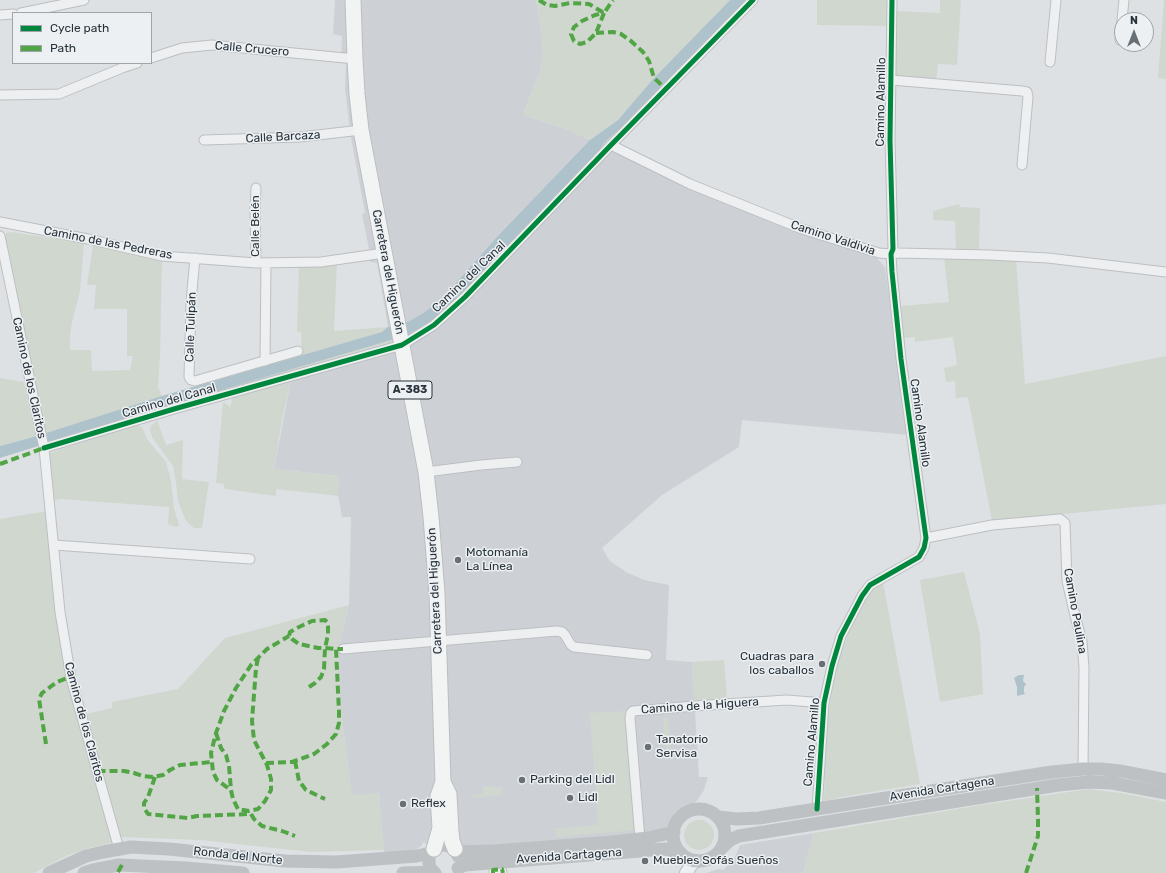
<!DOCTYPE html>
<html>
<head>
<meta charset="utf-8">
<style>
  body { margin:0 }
  #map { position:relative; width:1166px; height:873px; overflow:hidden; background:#dee1e3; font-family:Rubik,sans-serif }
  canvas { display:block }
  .legend { position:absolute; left:12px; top:12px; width:140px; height:52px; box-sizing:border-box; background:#ecf0f3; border:1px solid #9ea4a9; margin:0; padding:5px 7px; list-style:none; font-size:12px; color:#28323a }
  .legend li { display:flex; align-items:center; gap:8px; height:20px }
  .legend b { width:20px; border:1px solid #9ea4a9 }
  .north { position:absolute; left:1114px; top:12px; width:40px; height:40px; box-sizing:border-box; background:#ecf0f3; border:1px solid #9ea4a9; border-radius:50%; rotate:0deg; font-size:11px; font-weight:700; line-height:16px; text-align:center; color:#28323a }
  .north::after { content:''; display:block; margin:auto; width:14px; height:18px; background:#686f75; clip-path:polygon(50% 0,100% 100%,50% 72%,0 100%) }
</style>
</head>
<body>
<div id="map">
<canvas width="1166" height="873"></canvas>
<ul class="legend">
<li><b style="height:5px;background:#00873e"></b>Cycle path</li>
<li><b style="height:5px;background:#51a545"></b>Path</li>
</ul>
<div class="north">N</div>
</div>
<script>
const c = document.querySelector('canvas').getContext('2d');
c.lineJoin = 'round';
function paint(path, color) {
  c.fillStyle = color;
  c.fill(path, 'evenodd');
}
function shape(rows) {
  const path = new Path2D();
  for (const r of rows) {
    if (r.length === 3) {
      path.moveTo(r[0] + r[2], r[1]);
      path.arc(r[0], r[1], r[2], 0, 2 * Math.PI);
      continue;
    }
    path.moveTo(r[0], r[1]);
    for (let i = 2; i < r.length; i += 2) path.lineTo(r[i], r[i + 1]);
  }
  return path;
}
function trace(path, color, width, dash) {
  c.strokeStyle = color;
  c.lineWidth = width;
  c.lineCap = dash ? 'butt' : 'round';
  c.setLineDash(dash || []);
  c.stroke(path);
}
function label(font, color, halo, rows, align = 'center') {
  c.font = font + ' Rubik,sans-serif';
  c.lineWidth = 3;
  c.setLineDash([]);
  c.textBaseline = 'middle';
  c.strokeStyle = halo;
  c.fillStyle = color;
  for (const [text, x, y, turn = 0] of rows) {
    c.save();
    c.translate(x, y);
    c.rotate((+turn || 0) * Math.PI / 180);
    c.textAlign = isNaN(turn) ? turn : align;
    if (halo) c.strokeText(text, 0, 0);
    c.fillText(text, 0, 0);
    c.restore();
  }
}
paint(shape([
  [335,0,536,0,542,35,543,58,540,71,523,115,566,129,590,140,597,136,604,143,617,153,694,189,799,231,876,257,885,267,908,435,742,420,739,447,662,495,602,548,610,561,626,572,644,580,669,585,666,660,692,662,699,777,708,777,707,780,704,790,699,798,687,812,681,817,676,824,674,832,432,851,424,842,421,846,415,850,384,854,379,793,352,796,340,702,338,649,349,605,351,517,342,517,337,489,338,476,274,469,291,380,289,373,383,344,391,344,377,263,370,262,369,249,362,214,365,213,351,138,345,89,346,62,341,61,342,36,333,34],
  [814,833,803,873,706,873,719,869,723,870,734,859,740,845]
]), '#cdd1d6');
paint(shape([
  [536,0,730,0,654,78,618,120,590,140,566,129,523,115,540,71,543,58,542,35],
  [817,0,888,0,887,26,817,25],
  [940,0,961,0,957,65,938,64,936,81,895,76,896,11,940,13],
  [1164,0,1166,0,1166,79,1158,78],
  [959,204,960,207,980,208,979,251,956,250,955,221,933,220,933,211],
  [11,232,84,243,80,291,72,322,70,336,70,350,91,350,92,371,130,370,133,356,127,356,127,309,94,309,96,285,87,285,93,245,147,256,162,258,160,357,158,387,162,396,302,356,301,332,297,332,299,265,337,262,334,331,388,327,390,336,393,343,383,344,45,445,5,238,6,233],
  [944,257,1016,259,1025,384,1166,356,1166,504,992,521,968,397,956,398,955,381,946,382,944,368,957,365,953,337,915,342,915,337,903,338,901,306,949,302],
  [0,378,24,382,37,436,0,446],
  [291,380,282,420,274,469,338,476,340,487,337,489,339,496,276,489,276,496,225,489,223,484,216,483,223,402,230,407,233,397],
  [157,420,166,445,183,440,182,479,209,482,202,528,194,528,186,521,178,501,176,482,173,466,152,437,150,430,151,426],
  [138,425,142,427,147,439,166,462,171,480,174,508,179,525,177,527,169,525,168,523,169,507,61,499,55,500,47,459,50,453,130,426],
  [47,511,67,678,112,842,111,843,85,849,66,856,34,873,0,873,0,519],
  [964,572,980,634,983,694,940,702,920,580],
  [883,582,920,784,847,796,824,801,825,738,836,666,849,632,868,596,873,589],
  [349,605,338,649,340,702,352,795,379,793,384,850,311,852,200,840,121,837,86,714,112,708,112,702,178,689,225,638],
  [724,660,727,699,694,701,692,662],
  [626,711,635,830,557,837,556,830,551,830,551,829,598,825,590,713],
  [663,717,668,718,671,757,666,756],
  [483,786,502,787,503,795,473,798,473,795,483,794],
  [1089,789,1121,793,1166,802,1166,873,803,873,814,833,981,805],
  [699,835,15]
]), '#d0d7cf');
paint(shape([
  [730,0,748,0,619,131,616,132,602,145,599,152,472,286,438,319,414,333,408,335,160,408,0,458,0,446,37,436,162,396,382,332,388,327,406,323,422,314,437,303,458,281,498,236,590,140,618,120,654,78],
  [1019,675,1024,675,1023,681,1026,684,1024,687,1024,692,1025,694,1017,696,1017,687,1014,678]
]), '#aec2cc');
const pedestrian = shape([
  [493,873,493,870,502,869,503,873]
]);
const minor = shape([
  [21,13,84,0],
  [0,15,13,14],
  [1120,40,1124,0],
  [151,58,182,48,212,45,355,59],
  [1050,62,1056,0],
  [891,80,1022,91,1027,92,1028,97,1022,165],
  [0,95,59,94,122,68,137,63],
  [204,140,300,137,361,130],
  [611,145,690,184,802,229,879,253,891,254,898,253,989,255,1048,258,1166,272],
  [0,222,88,239,162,256,256,263,321,262,384,253],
  [0,236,44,448,60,612,71,678,119,849],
  [195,258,191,301,189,377,191,380,195,381,298,351],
  [256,263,255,210,256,188],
  [265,361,266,263],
  [44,448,174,409,402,345,434,325,465,297,611,145,753,0],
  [426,472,481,465,517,462],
  [926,538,992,525,1060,519,1065,523,1067,581,1075,616,1082,641,1084,668,1083,769],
  [54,545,250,559],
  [343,649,557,631,562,632,565,635,571,645,574,647,647,655],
  [817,809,824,703,832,666,841,636,862,596,870,585,919,557,924,548,926,538,901,359,892,272,891,254,893,249,890,140,892,0],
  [640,839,630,718,631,713,633,711,708,705,787,700,824,703]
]);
const tertiary = shape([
  [686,873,692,864,697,861]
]);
const primary = shape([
  [353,0,355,59,357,94,361,130,426,472,431,517,437,593,443,782,449,794,451,831,452,841,455,849],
  [434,849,440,828,438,796,443,782]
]);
trace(pedestrian, '#bcbfc1', 9);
trace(minor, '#bcbfc1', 11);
trace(tertiary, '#bcbfc1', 14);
trace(primary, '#bbbec1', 17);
trace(pedestrian, '#eeeff0', 7);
trace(minor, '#eeeff0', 9);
trace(tertiary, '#eeeff0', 12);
trace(shape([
  [699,835,26],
  [718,817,737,819,759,818,1052,772,1083,769,1101,769,1121,771,1166,780],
  [723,847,730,840,739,836,1058,785,1089,782,1112,783,1166,793],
  [457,852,494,851,613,842,648,838,674,832],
  [458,868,465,865,477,864,665,849,681,853],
  [49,873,86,856,103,852,131,847,169,849,285,861,336,862,417,856,430,853],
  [84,873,93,870,119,865,186,868,243,873],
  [403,873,434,872],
  [435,873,430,868,429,863,429,858,430,853,434,849,442,845,446,845,455,849,458,856]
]), '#bdc1c3', 13);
trace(primary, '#f2f4f4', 15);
trace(shape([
  [539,0,547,5,555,6,570,3,589,4,604,13,613,0],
  [604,13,596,33,587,42,580,44,574,41,571,34,574,27,582,21,595,15,604,13],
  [596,33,613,32,621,34,631,41,643,52,649,61,654,78,666,89],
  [0,464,44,448],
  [258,658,256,668,252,721,254,740,267,765,271,779,271,790,265,801,258,809,249,811,238,809,233,799,231,790,217,780,213,772,211,753,216,733,224,711,236,688,251,665,267,649,289,636],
  [309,687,315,683,321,677,324,669,325,648,328,635,328,626,327,622,325,620,312,621,299,627,290,632,289,636,292,639,299,644,318,648,325,648,338,649,343,649],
  [216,733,221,748,226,755,229,766,231,790],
  [46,744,39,699,42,693,57,682,67,678,71,678],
  [295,761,299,781,306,790,325,799],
  [266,763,292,762,314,754,327,744,336,734,339,723,339,712,336,649],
  [98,773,102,771,124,771,134,773,143,776,153,777,163,775,170,770,180,765,211,762],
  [155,777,148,797,144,803,144,808,148,814,188,818,197,816,250,814],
  [251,814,254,819,262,826,282,831,295,836],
  [118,872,122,865],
  [493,873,493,870,502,869,503,873],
  [1026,873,1038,836,1038,819,1037,788]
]), '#51a545', 4, [8, 4]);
trace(shape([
  [44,448,174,409,402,345,434,325,465,297,611,145,753,0],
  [817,809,824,703,832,666,841,636,862,596,870,585,919,557,924,548,926,538,901,359,892,272,891,254,893,249,890,140,892,0]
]), '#00873e', 5);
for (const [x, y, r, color] of [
  [458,560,4,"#686f75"],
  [822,664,4,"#686f75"],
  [648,747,4,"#686f75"],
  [522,780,4,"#686f75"],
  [570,798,4,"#686f75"],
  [403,804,4,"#686f75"],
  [645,861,4,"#686f75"]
]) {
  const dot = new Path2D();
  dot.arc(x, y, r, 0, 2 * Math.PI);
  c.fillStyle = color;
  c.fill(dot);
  trace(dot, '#ecf0f3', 1.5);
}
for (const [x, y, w] of [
  [410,390,44]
]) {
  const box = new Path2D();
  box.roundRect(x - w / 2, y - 9, w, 18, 3);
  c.fillStyle = '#ecf0f3';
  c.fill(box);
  trace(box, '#28323a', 1);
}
label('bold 11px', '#28323a', null, [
  ["A-383",410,390]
]);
label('12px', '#28323a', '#ecf0f3', [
  ["Calle Crucero",252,49,5],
  ["Camino Alamillo",881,102,-89],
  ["Calle Barcaza",283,137,-3],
  ["Calle Belén",256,226,-90],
  ["Camino Valdivia",833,238,18],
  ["Camino de las Pedreras",108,243,11],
  ["Carretera del Higuerón",388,272,79],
  ["Camino del Canal",469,277,-44],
  ["Calle Tulipán",191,327,-88],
  ["Camino de los Claritos",29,378,78],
  ["Camino del Canal",169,401,-16],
  ["Camino Alamillo",920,423,82],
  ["Carretera del Higuerón",435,591,-93],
  ["Camino Paulina",1075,611,80],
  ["Camino de la Higuera",700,706,-4],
  ["Camino de los Claritos",84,722,75],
  ["Camino Alamillo",812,742,-85],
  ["Avenida Cartagena",942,789,-9],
  ["Ronda del Norte",238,856,6],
  ["Avenida Cartagena",569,856,-4]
]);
label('12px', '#28323a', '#ecf0f3', [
  ["Motomanía",466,553],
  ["La Línea",466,567],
  ["Cuadras para",814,657,"right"],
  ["los caballos",814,671,"right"],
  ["Tanatorio",656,740],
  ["Servisa",656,754],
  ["Parking del Lidl",530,780],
  ["Lidl",578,798],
  ["Reflex",411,804],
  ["Muebles Sofás Sueños",653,861]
], 'left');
</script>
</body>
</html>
